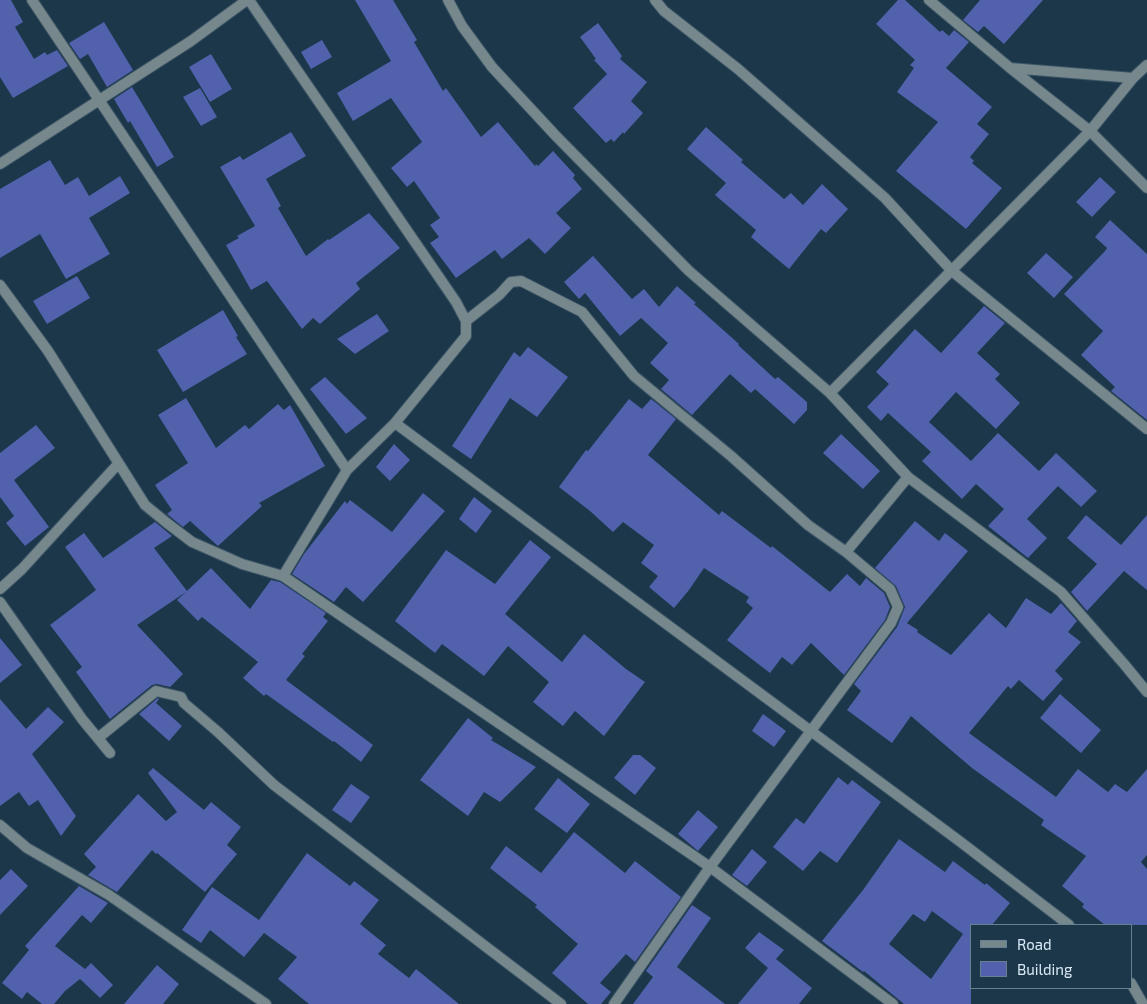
<!DOCTYPE html>
<html>
<head>
<meta charset="utf-8">
<style>
  body { margin:0 }
  #map { position:relative; width:1147px; height:1004px; overflow:hidden; background:#1c374a; font-family:"Exo 2",sans-serif }
  canvas { display:block }
  .legend { position:absolute; left:970px; top:924px; width:162px; height:65px; box-sizing:border-box; background:#1c374a; border:1px solid #687f90; margin:0; padding:6px 9px; list-style:none; font-size:15px; color:#dbebf8 }
  .legend li { display:flex; align-items:center; gap:10px; height:25px }
  .legend b { width:25px; border:1px solid #687f90 }
</style>
</head>
<body>
<div id="map">
<canvas width="1147" height="1004"></canvas>
<ul class="legend">
<li><b style="height:6px;background:#76888c"></b>Road</li>
<li><b style="height:14px;background:#5161ac"></b>Building</li>
</ul>
</div>
<script>
const c = document.querySelector('canvas').getContext('2d');
c.lineJoin = 'round';
function paint(path, color) {
  c.fillStyle = color;
  c.fill(path, 'evenodd');
}
function shape(rows) {
  const path = new Path2D();
  for (const r of rows) {
    path.moveTo(r[0], r[1]);
    for (let i = 2; i < r.length; i += 2) path.lineTo(r[i], r[i + 1]);
  }
  return path;
}
function trace(path, color, width, dash) {
  c.strokeStyle = color;
  c.lineWidth = width;
  c.lineCap = dash ? 'butt' : 'round';
  c.setLineDash(dash || []);
  c.stroke(path);
}
paint(shape([
  [0,0,11,0,23,22,15,27,34,59,45,52,47,55,57,50,68,66,13,98,0,77],
  [355,0,393,0,417,40,414,42,443,91,446,88,481,137,498,122,535,166,536,164,538,166,553,151,575,175,573,178,582,189,556,213,571,228,545,254,529,238,502,259,495,250,456,278,430,243,439,237,430,225,440,218,414,181,407,187,391,168,422,142,391,98,353,121,337,93,391,61],
  [898,0,905,0,940,32,942,30,949,36,954,30,969,42,946,68,992,107,977,124,989,134,970,157,974,161,972,163,1002,188,966,229,896,171,938,122,897,92,914,68,910,65,915,60,876,24],
  [980,0,1043,0,1004,44,984,26,978,32,963,20],
  [104,22,133,70,107,87,88,54,80,59,69,43],
  [598,23,622,56,620,59,647,82,631,101,643,113,624,134,623,132,614,142,611,139,606,143,573,108,607,74,594,60,596,59,580,37],
  [322,40,332,57,311,69,301,52],
  [211,54,232,89,210,102,189,67],
  [132,87,174,157,157,167,130,121,128,123,114,99],
  [200,88,217,117,201,126,183,97],
  [706,127,743,160,741,162,784,199,791,193,803,205,822,184,848,209,826,233,821,229,789,269,751,237,756,230,715,195,726,183,687,149],
  [291,132,306,156,266,179,281,206,278,208,306,256,328,239,329,240,369,213,400,248,356,283,360,289,320,324,313,318,302,329,267,281,251,290,226,245,239,238,237,236,255,226,220,167,240,156,243,160],
  [50,160,65,185,78,177,89,196,120,176,130,193,89,218,110,254,66,279,40,234,0,258,0,189],
  [1100,177,1116,192,1092,217,1076,202],
  [1110,220,1147,254,1147,420,1111,391,1115,387,1081,355,1103,331,1064,294,1105,251,1107,248,1095,237],
  [1046,253,1073,277,1054,298,1027,273],
  [593,256,632,299,644,289,659,307,677,286,696,303,694,304,739,344,738,345,775,379,778,377,807,402,807,410,794,424,755,389,751,393,730,374,692,415,661,389,669,380,650,363,668,343,641,318,620,336,585,293,579,299,564,282],
  [77,276,90,298,47,324,33,301],
  [984,306,1005,323,977,353,1000,374,995,379,1020,403,996,429,956,392,929,422,971,461,998,433,1039,471,1056,453,1097,491,1081,507,1058,486,1027,519,1047,538,1028,558,988,526,1004,509,976,484,962,499,922,461,931,452,888,413,881,421,867,407,889,384,876,372,915,329,941,353],
  [223,310,238,336,236,337,247,354,183,392,157,350],
  [377,314,389,331,355,354,337,339],
  [528,347,568,377,537,417,510,398,471,459,452,446,514,352,520,357],
  [325,377,367,418,346,434,310,389],
  [186,398,216,448,245,425,249,429,278,404,284,410,290,405,325,466,259,503,262,506,218,546,190,521,183,527,167,514,172,510,155,485,188,463,158,415],
  [629,399,642,409,651,399,676,419,648,455,719,515,722,511,771,548,772,546,830,592,847,574,860,586,866,578,884,593,890,607,885,620,844,675,811,643,792,665,782,657,770,673,727,640,753,608,746,602,749,597,704,568,689,590,674,608,649,587,658,576,641,563,654,545,623,522,613,532,590,511,559,487,586,450,588,451],
  [36,425,55,448,14,480,49,527,25,546,6,523,14,516,0,497,0,453],
  [841,434,880,471,863,489,823,453],
  [394,444,410,460,390,481,376,467],
  [423,493,445,511,363,602,346,587,334,602,292,574,304,554,345,501,347,504,350,500,392,532],
  [474,497,492,511,476,533,459,519],
  [1086,515,1121,545,1147,515,1147,590,1124,571,1087,611,1071,592,1097,564,1067,538],
  [915,521,939,541,945,533,968,551,907,623,918,630,917,632,951,655,989,613,1006,628,1026,598,1051,614,1061,603,1077,621,1068,632,1081,642,1055,671,1063,679,1043,701,1019,680,1011,689,1008,686,969,733,1056,797,1078,769,1108,792,1115,784,1127,792,1147,769,1147,855,1141,862,1147,869,1147,925,1105,925,1082,907,1084,904,1062,886,1086,856,1041,825,1044,820,972,768,911,716,892,743,847,710,861,691,854,684,897,627,905,607,896,586,875,568],
  [155,522,172,536,154,548,187,591,211,568,250,609,271,580,280,582,326,613,323,617,328,621,302,654,305,656,286,680,373,745,361,762,334,741,333,742,266,694,264,696,243,678,258,662,202,617,198,621,177,600,186,592,137,625,183,674,170,687,157,684,152,685,110,719,76,672,82,667,50,625,96,590,65,547,84,533,103,558],
  [530,540,551,557,505,614,562,662,584,634,626,669,645,682,604,736,575,711,563,726,533,702,549,682,508,646,484,676,442,644,435,653,395,621,446,550,495,584],
  [0,638,22,665,0,683],
  [1060,694,1101,730,1081,753,1040,718],
  [158,698,159,699,156,703,182,726,169,741,139,714],
  [0,699,26,729,48,707,64,722,32,754,76,816,61,836,38,800,29,806,19,792,0,806],
  [763,714,786,731,774,747,752,731],
  [468,718,493,738,491,740,536,767,500,802,484,792,468,816,420,780],
  [633,755,640,755,656,768,635,795,614,778],
  [153,768,204,810,211,802,241,827,227,845,237,854,205,892,157,853,156,854,152,850,117,892,88,875,96,867,84,854,138,794,166,821,177,812,148,773],
  [838,777,848,785,852,780,881,802,837,863,820,851,803,871,773,847,796,818,804,824],
  [558,778,590,804,567,833,534,809],
  [351,784,370,797,351,823,332,810],
  [698,810,718,827,698,851,678,834],
  [574,832,625,873,635,861,681,897,635,962,626,954,600,983,611,992,601,1004,588,1004,552,973,578,944,535,907,537,905,490,868,506,846,541,873],
  [899,839,945,872,953,861,985,885,986,883,1010,903,992,925,971,925,971,1004,904,1004,864,971,863,972,822,941,863,890],
  [932,911,963,934,931,979,889,944,913,914,925,922],
  [752,849,767,862,747,886,732,875],
  [307,853,350,886,354,881,379,900,360,924,386,945,378,954,409,978,416,969,459,1004,309,1004,278,979,297,957,264,933,244,957,210,930,201,943,182,930,212,887,259,920],
  [11,869,28,886,0,915,0,880],
  [79,886,108,903,91,923,82,915,55,946,85,969,91,963,113,985,100,998,80,979,65,991,54,1004,42,1004,27,992,22,999,2,983,29,950,25,946],
  [692,905,711,918,677,967,725,1004,633,1004,653,977,646,971],
  [759,932,784,950,776,959,812,988,799,1004,738,1004,768,968,745,948],
  [157,965,179,984,163,1004,124,1004]
]), '#5161ac');
const street = shape([
  [32,0,347,470],
  [249,0,456,302,466,321,466,336,395,423,347,470,283,576],
  [448,0,462,26,492,67,556,136,689,271,830,393,908,477,1061,592,1124,664,1147,692],
  [655,0,664,11,738,69,885,198,952,271,1147,429],
  [929,0,1009,67,1090,131,1147,188],
  [1010,68,1133,78],
  [0,164,191,41,247,0],
  [0,285,48,351,145,505,167,523,192,542,242,564,283,576,710,867,893,1004],
  [466,321,499,295,511,282,521,281,582,312,634,376,731,456,808,525,846,552],
  [830,393,1090,131,1133,78,1147,65],
  [395,423,958,840,1069,925],
  [0,589,22,569,118,464],
  [0,602,82,719,110,753],
  [98,738,156,691,181,697,184,703,218,732,274,785,561,1004],
  [0,825,27,848,109,895,266,1004],
  [1131,983,1143,1004],
  [614,1004,710,867,891,623,898,607,890,589,846,552,908,477]
]);
trace(street, '#3b5466', 12);
trace(street, '#76888c', 10);
</script>
</body>
</html>
